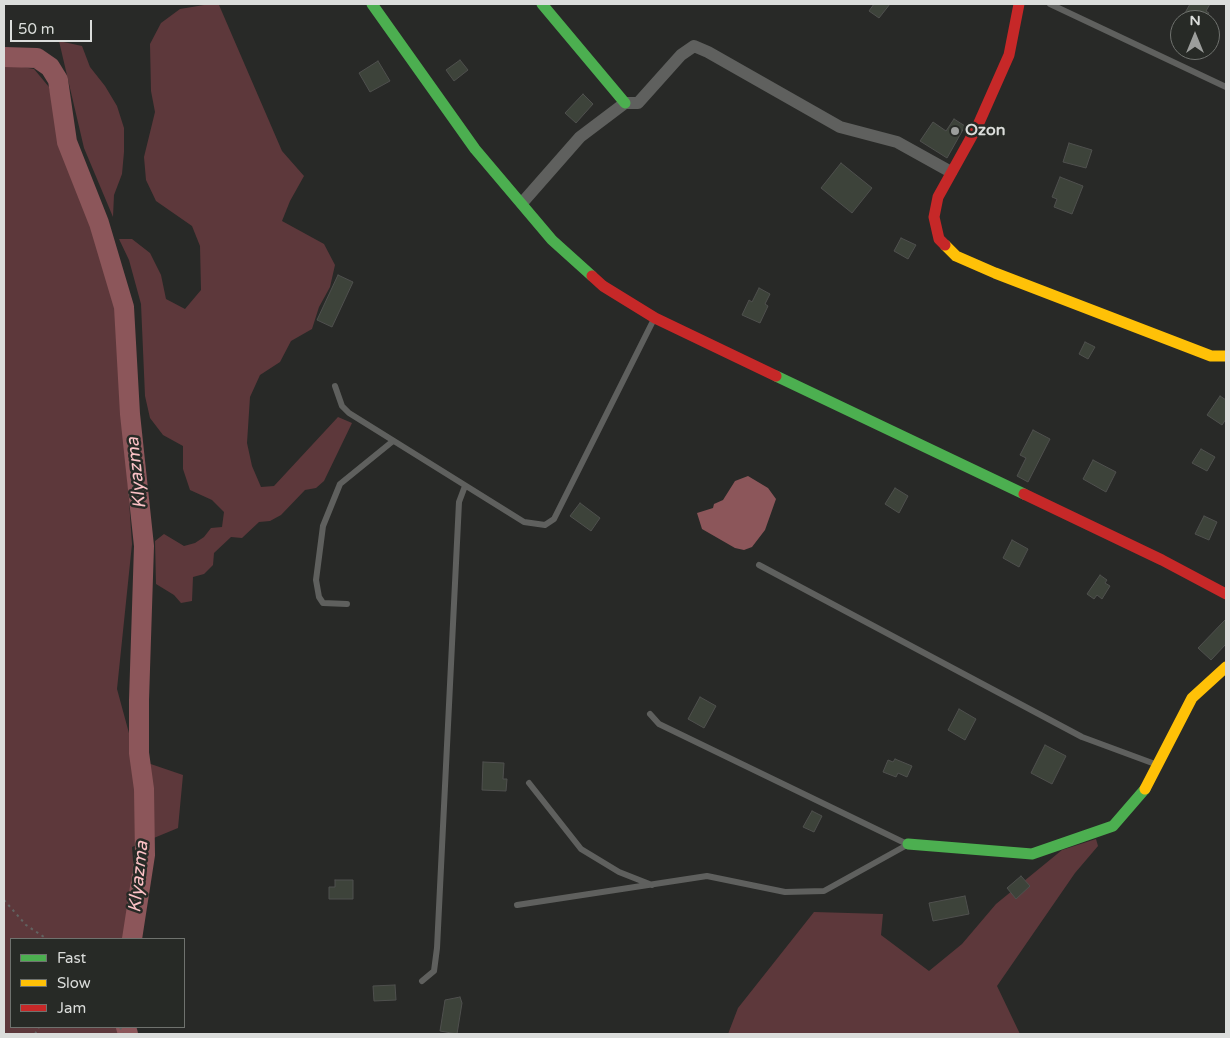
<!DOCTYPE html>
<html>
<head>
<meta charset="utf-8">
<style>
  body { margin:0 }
  #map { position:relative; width:1230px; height:1038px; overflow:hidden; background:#282927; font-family:"Varela Round",sans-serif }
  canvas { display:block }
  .frame { position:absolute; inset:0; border:5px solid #dbdddb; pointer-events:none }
  .legend { position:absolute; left:10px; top:938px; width:175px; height:90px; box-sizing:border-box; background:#272a26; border:1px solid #6f726e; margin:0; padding:6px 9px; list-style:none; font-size:15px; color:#dbdddb }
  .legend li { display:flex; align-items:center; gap:10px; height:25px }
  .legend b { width:25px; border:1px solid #6f726e }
  .north { position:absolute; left:1170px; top:10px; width:50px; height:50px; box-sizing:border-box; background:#272a26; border:1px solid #6f726e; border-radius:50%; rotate:0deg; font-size:14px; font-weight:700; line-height:20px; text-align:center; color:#dbdddb }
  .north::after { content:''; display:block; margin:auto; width:18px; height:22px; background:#9c9e9c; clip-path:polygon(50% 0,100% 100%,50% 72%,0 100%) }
  .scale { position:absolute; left:10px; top:20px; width:82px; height:22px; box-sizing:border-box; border:2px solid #dbdddb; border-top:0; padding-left:6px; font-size:15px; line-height:18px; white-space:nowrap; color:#dbdddb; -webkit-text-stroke:4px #272a26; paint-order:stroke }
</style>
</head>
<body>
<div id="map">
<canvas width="1230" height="1038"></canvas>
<div class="frame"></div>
<ul class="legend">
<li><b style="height:6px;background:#4caf50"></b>Fast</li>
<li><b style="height:6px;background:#ffc107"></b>Slow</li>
<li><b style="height:6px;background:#c62828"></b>Jam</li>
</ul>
<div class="north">N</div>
<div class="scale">50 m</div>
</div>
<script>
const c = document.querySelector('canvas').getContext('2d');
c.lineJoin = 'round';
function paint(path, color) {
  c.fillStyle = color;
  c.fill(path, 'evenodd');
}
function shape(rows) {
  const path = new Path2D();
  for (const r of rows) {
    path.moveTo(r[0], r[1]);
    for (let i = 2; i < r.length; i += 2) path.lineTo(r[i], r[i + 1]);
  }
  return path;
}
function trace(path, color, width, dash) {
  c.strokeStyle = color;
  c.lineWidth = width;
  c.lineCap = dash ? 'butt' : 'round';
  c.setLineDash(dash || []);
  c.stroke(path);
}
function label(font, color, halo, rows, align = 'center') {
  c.font = font + ' "Varela Round",sans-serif';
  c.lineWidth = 5;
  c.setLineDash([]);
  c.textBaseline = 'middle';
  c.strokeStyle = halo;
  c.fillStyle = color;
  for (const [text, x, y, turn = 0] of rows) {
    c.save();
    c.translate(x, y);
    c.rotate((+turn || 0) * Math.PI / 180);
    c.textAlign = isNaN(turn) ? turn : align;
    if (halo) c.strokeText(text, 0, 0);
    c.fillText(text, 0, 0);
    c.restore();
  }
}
paint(shape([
  [204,5,219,5,282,151,304,176,290,201,282,221,324,244,335,265,330,287,319,307,312,329,291,341,280,362,260,375,250,397,247,443,252,466,261,487,274,486,338,417,352,423,324,481,316,488,305,490,281,515,270,521,259,522,242,538,231,537,214,553,213,565,204,574,193,577,192,601,181,603,174,595,156,584,155,541,164,534,184,546,195,543,204,537,211,528,222,527,224,512,212,500,190,490,183,469,183,446,163,435,150,418,145,396,141,304,129,260,119,239,132,239,150,253,161,275,166,299,185,309,201,290,200,246,192,226,156,201,146,180,144,157,155,112,151,91,150,44,161,23,180,9],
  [59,41,82,46,90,67,105,86,117,106,124,128,124,152,122,174,114,195,113,217,84,148],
  [4,64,34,69,49,87,66,154,97,236,115,299,132,544,117,689,136,759,183,775,178,828,132,847,135,886,125,939,11,939,11,1027,122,1027,123,1034,4,1034],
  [1096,839,1098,846,1075,873,997,986,1020,1034,728,1034,738,1008,814,912,883,914,881,935,929,971,962,944,996,904,1062,850]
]), '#5d383b');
paint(shape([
  [748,476,768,488,776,499,765,530,752,547,744,550,735,548,702,529,697,513,713,508,714,504,723,500,735,481]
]), '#8c565a');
trace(shape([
  [4,57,37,58,50,67,58,80,67,142,99,223,124,307,130,414,144,546,139,700,139,753,144,789,145,855,132,939],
  [126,1027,128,1034]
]), '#8c565a', 20);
const building = shape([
  [874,4,890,4,879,18,869,11,874,4],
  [1190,4,1210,4,1206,11,1209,13,1205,20,1181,20,1190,4],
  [460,60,468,70,454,81,446,70,460,60],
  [378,61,390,81,370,92,359,73,378,61],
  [583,94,593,104,576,123,565,113,583,94],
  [954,119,965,126,947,158,920,141,933,122,946,131,954,119],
  [1069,143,1092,150,1086,168,1063,162,1069,143],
  [841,163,872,188,852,213,821,188,841,163],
  [1060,177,1083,186,1072,214,1054,207,1057,199,1052,197,1060,177],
  [901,238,916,245,908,259,894,251,901,238],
  [338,275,353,282,332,327,317,320,338,275],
  [759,288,770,294,765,304,768,306,760,323,742,315,749,300,752,302,759,288],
  [1085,342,1095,347,1088,359,1079,354,1085,342],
  [1220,396,1226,400,1226,419,1222,425,1207,415,1220,396],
  [1033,430,1050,439,1028,482,1017,476,1026,458,1020,455,1033,430],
  [1201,449,1215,457,1207,471,1192,463,1201,449],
  [1093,460,1116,472,1106,492,1083,479,1093,460],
  [895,488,908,496,899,513,885,504,895,488],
  [580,503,600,518,591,531,570,516,580,503],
  [1204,516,1217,522,1209,540,1195,534,1204,516],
  [1012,540,1028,549,1019,567,1003,558,1012,540],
  [1100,575,1107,580,1105,583,1110,586,1102,599,1097,595,1094,599,1087,594,1100,575],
  [1226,619,1226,644,1211,660,1198,648,1226,619],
  [700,697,716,706,704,728,688,719,700,697],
  [959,709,976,719,965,740,948,730,959,709],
  [1045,745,1066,756,1052,784,1031,773,1045,745],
  [895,759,912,766,907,777,898,773,896,777,883,772,888,760,893,762,895,759],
  [483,762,504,763,503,779,507,779,506,791,482,790,483,762],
  [812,811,822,816,814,832,803,827,812,811],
  [1021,876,1030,886,1016,899,1007,888,1021,876],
  [335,880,353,880,353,899,329,899,329,887,335,887,335,880],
  [965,896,969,914,933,921,929,903,965,896],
  [395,985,396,1000,374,1001,373,986,395,985],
  [460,997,462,1003,457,1034,440,1031,445,1000,460,997]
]);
paint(building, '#3d433a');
trace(building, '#4f504e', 1);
trace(shape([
  [4,900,26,925,47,939],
  [120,1027,123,1034],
  [35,1034,39,1027]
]), '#626361', 2, [2.5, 4]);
trace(shape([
  [1050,4,1226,87],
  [335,386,342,406,349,413,524,522,545,525,554,519,654,319],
  [759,565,1082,737,1155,764],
  [347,604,323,603,319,597,316,580,323,526,340,484,393,441],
  [650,714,659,724,907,844],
  [529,783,581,849,619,872,652,885],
  [517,905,707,876,785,892,824,891,907,845],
  [422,981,434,971,437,948,459,502,465,486]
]), '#5f605e', 6);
trace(shape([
  [522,203,580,137,625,103,638,103,681,55,694,46,708,52,840,127,897,142,951,172]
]), '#5f605e', 12);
trace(shape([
  [372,4,475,149,552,240,592,276],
  [542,4,625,103],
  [776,376,1024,494],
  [908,844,1032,854,1113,826,1145,789]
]), '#4caf50', 11);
trace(shape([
  [945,245,956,256,995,273,1211,356,1226,356],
  [1145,789,1192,698,1226,667]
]), '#ffc107', 11);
trace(shape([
  [945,245,939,239,934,217,938,197,978,125,1009,55,1019,4],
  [592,276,603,286,655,318,776,376],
  [1024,494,1162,560,1226,594]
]), '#c62828', 11);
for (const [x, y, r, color] of [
  [955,131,5,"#9c9e9c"]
]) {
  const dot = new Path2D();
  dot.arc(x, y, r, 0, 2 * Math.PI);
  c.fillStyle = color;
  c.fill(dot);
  trace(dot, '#272a26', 2);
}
label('bold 16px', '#dbdddb', '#272a26', [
  ["Ozon",965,131]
], 'left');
label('italic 18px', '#fcc2c6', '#272a26', [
  ["Klyazma",137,473,-96],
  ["Klyazma",139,877,-84]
]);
</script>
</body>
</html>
